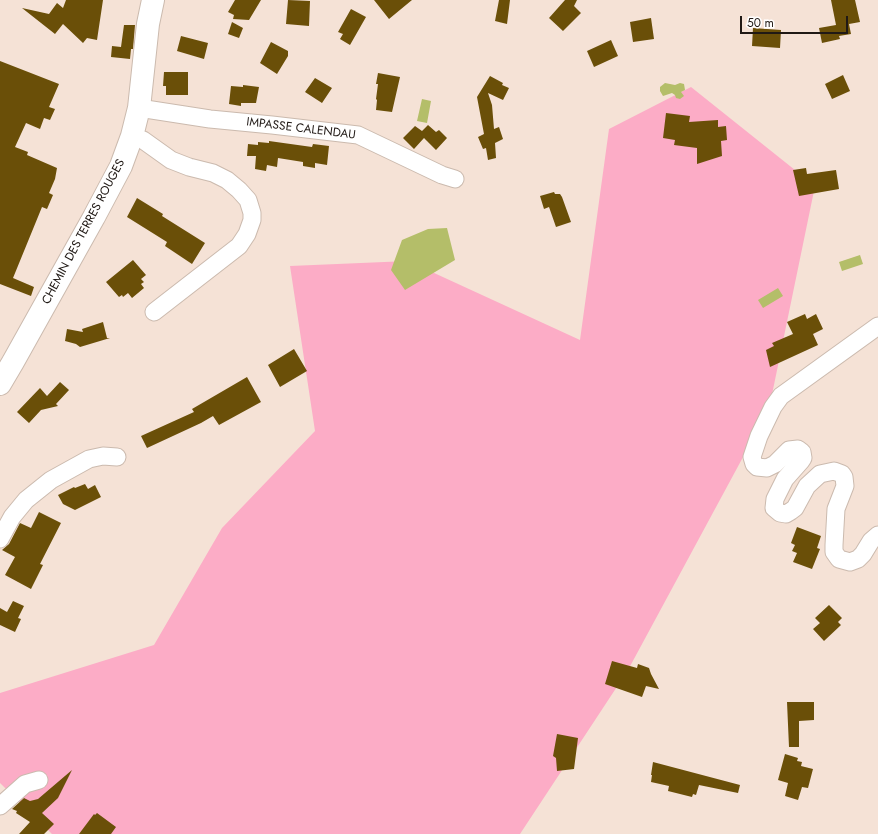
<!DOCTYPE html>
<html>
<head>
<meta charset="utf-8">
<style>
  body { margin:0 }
  #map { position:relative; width:878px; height:834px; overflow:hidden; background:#f5e2d6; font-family:Jost,sans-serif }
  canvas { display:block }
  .scale { position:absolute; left:740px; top:16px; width:108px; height:18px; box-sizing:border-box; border:2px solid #201915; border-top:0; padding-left:5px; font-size:12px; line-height:14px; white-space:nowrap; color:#201915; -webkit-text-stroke:3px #fff; paint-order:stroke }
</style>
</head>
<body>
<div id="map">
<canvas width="878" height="834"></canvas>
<div class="scale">50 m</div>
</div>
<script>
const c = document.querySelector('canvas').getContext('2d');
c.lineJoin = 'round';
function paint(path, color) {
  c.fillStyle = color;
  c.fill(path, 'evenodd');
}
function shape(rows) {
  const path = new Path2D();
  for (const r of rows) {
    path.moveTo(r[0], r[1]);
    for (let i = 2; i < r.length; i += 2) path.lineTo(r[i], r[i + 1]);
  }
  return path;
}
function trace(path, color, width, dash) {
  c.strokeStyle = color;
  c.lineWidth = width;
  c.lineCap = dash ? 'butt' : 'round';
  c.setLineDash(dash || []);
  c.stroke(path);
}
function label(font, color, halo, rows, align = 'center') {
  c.font = font + ' Jost,sans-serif';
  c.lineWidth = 4;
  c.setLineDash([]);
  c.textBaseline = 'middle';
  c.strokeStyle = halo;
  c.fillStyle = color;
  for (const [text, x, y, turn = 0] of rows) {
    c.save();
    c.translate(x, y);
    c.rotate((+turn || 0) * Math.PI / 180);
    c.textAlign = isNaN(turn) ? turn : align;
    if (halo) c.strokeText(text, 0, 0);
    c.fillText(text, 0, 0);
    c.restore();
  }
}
paint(shape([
  [691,87,815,186,769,409,628,670,520,834,52,834,0,783,0,693,154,645,222,528,315,431,290,266,408,261,580,340,609,129]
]), '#fcacc6');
paint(shape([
  [665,83,675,85,680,83,684,84,685,90,681,92,684,96,680,99,676,98,675,95,672,93,663,96,660,91,660,87],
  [422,99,431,101,427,123,417,121],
  [447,228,455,260,405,290,391,270,402,240,428,229],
  [860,255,863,264,842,271,839,262],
  [778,288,783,296,763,308,758,300]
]), '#b4be69');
paint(shape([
  [66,0,103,0,97,40,87,38,83,43,63,24,55,34,22,8,49,14,57,3,63,8],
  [235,0,261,0,249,20,233,19,234,15,228,12],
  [288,0,310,1,309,26,286,24],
  [374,0,412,0,389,19],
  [499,0,510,0,507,24,495,21],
  [565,0,577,0,574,6,581,13,563,31,549,18],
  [831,0,855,0,860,22,849,24,851,34,839,36,840,39,822,43,819,28,836,25],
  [351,9,366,17,350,45,340,39,343,34,338,32],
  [651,18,654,39,633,42,630,22],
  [232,22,243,28,239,38,228,34],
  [124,25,135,25,133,49,131,49,130,59,111,57,112,46,121,47],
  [753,28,781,30,780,48,752,46],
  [181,36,208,43,204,59,177,51],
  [611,40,618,56,594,67,587,51],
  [271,42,288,51,288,56,277,74,260,63],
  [0,61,59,84,49,107,55,109,50,120,44,118,40,129,26,123,15,147,28,152,27,155,57,168,55,179,49,193,53,195,47,209,42,207,13,278,34,287,31,296,0,284],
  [164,72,188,72,188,95,166,95,166,86,163,86],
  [378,73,400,77,392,112,376,110,377,100,376,99,378,84,376,84],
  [843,75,850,91,832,99,825,84],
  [490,76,503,83,502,85,509,88,503,100,488,93,492,105,494,129,499,127,503,139,495,143,496,158,488,160,486,148,483,149,478,137,484,134,477,97],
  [315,78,332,88,322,103,305,92],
  [243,85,259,87,256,103,241,103,241,106,229,104,231,86,243,87],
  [666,113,690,116,689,122,718,120,718,127,726,126,727,140,721,141,722,156,697,164,697,148,674,145,675,140,663,138],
  [428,125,436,132,439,130,447,138,436,150,424,138,414,149,403,138,415,126,422,131],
  [269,141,312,147,313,144,329,146,327,165,315,163,315,168,303,166,303,162,278,158,277,167,267,165,266,171,255,169,256,156,247,156,248,144,258,145,258,142,269,143],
  [806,168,807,174,836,170,839,189,799,196,793,170],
  [554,192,555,194,560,194,562,197,571,222,556,227,549,207,544,209,540,196],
  [137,198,163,214,162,216,205,243,192,264,165,246,167,242,127,217],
  [133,260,146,275,141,279,144,282,141,284,144,288,132,298,128,293,123,297,122,295,119,297,106,282],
  [805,314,807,319,816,314,823,329,813,334,818,345,770,367,766,350,774,346,772,343,793,334,787,322],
  [103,322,107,338,110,338,80,347,76,344,65,341,67,329,83,332,82,329],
  [294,349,307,371,280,387,268,365],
  [247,377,261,402,219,425,213,416,201,423,147,448,141,436,194,412,192,409],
  [60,382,69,390,56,404,58,406,41,410,29,423,17,412,40,388,47,396],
  [85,484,88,489,95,485,101,497,75,510,63,504,58,495,74,487,75,488],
  [39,512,61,523,40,564,43,565,31,589,5,575,15,557,2,550,9,544,20,523,31,528],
  [797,527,821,536,817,548,820,549,812,569,793,562,797,553,792,551,795,545,791,543],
  [13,601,24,606,18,618,21,619,15,632,0,625,0,608,7,612],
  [829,605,842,618,838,622,841,625,824,641,813,629,820,623,815,618],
  [612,661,637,668,638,664,649,668,651,674,659,689,646,686,642,697,605,684],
  [787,702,814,702,814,720,799,721,799,747,789,747],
  [557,734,578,738,574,769,557,771,556,758,553,756],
  [785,754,798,758,797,761,802,762,801,766,813,769,808,788,802,787,798,800,785,796,788,783,778,780],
  [653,762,740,785,738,793,699,785,696,795,693,794,692,797,668,791,669,786,651,782,652,775,651,775],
  [72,770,58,798,42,813,54,824,44,834,19,834,30,822,16,813,17,811,12,809,24,798,30,801,38,799],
  [97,813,116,827,111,834,79,834,94,814,95,815]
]), '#6a4f08');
const street = shape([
  [139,108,210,119,272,125,358,135,442,175,455,179],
  [132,136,143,140,171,160,189,167,213,173,227,180,239,190,248,200,252,213,252,220,247,234,239,246,154,312],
  [878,326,781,396,773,407,759,436,752,457,754,464,757,467,767,468,775,464,789,450,798,449,802,452,803,458,801,461,785,479,775,499,774,508,780,513,786,514,791,511,795,508,807,486,820,474,834,471,842,474,844,477,845,486,836,509,834,545,834,552,839,559,850,562,858,559,863,554,871,541,878,535],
  [0,539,12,517,26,500,51,480,89,459,103,456,117,457],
  [0,806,25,784,39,780]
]);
const secondary = shape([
  [0,384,13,362,94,217,121,166,132,136,139,108,148,24,153,0]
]);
trace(street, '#cbbaae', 19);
trace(secondary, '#cbbaae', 24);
trace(street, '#fff', 17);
trace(secondary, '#fff', 22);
label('12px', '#201915', '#fff', [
  ["IMPASSE CALENDAU",301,129,7],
  ["CHEMIN DES TERRES ROUGES",84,232,-62]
]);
</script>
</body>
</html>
